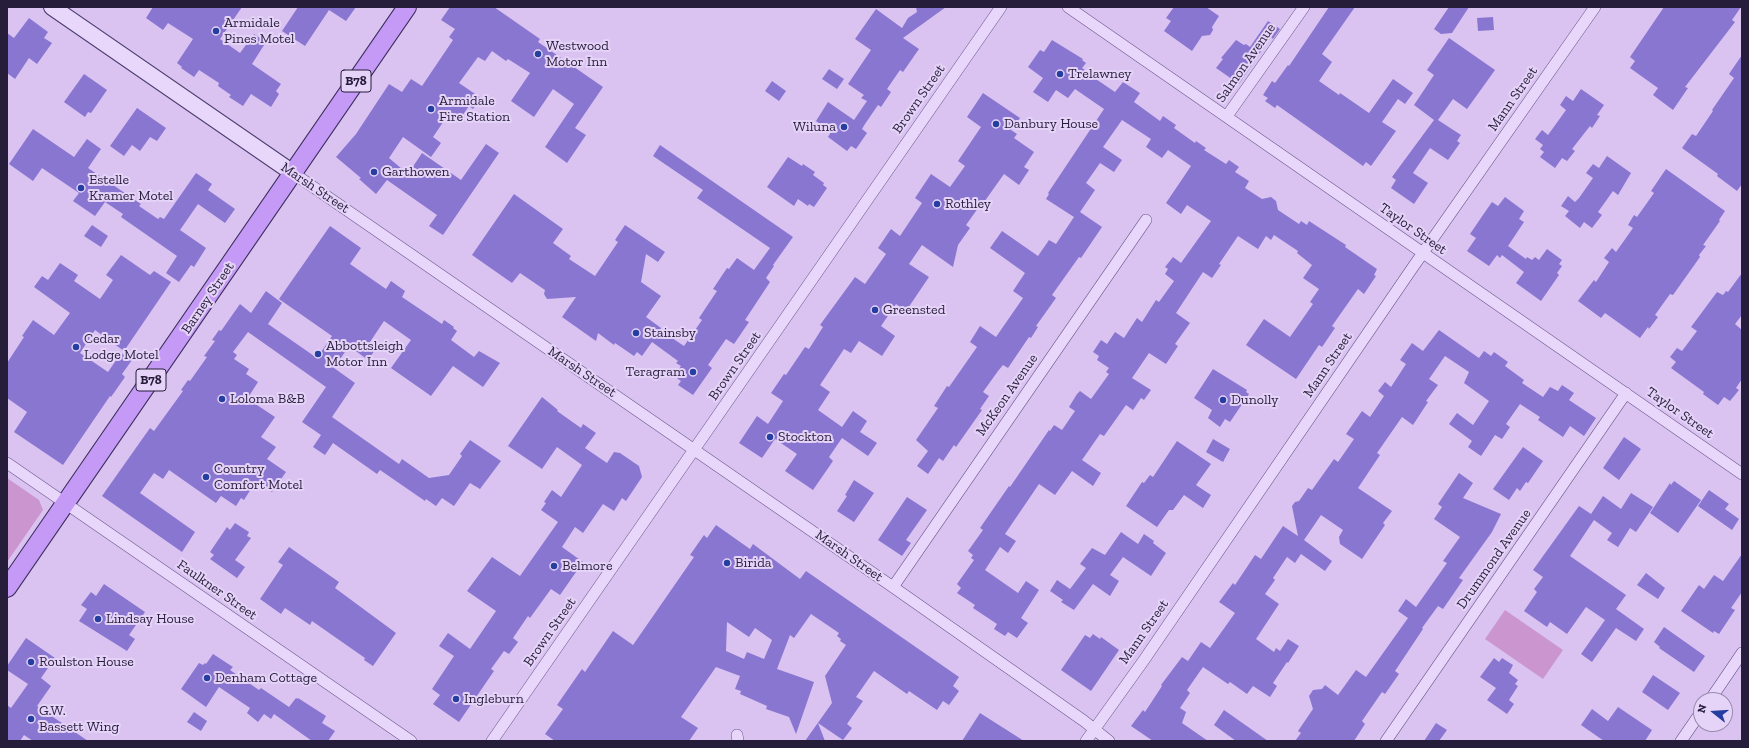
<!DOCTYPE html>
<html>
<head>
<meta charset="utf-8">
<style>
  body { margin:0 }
  #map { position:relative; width:1749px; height:748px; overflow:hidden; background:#dac3f1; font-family:"Zilla Slab",serif }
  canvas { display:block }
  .frame { position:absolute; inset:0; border:8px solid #261d3b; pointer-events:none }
  .north { position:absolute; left:1693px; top:692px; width:40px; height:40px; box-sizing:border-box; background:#e5d3f8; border:1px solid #998aac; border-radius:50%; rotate:287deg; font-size:11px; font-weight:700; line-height:16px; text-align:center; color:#261d3b }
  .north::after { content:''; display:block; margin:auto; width:14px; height:18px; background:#243f9f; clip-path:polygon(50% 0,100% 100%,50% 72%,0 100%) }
</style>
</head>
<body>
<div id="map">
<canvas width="1749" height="748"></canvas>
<div class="frame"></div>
<div class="north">N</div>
</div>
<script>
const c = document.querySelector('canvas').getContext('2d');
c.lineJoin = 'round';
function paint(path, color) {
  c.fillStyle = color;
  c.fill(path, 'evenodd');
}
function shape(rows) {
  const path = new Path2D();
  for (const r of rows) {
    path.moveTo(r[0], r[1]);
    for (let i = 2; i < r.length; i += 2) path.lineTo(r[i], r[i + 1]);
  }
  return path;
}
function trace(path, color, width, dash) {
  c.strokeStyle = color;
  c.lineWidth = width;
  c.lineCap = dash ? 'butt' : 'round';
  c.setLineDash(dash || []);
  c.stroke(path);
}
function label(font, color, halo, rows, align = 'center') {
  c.font = font + ' "Zilla Slab",serif';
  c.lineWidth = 4;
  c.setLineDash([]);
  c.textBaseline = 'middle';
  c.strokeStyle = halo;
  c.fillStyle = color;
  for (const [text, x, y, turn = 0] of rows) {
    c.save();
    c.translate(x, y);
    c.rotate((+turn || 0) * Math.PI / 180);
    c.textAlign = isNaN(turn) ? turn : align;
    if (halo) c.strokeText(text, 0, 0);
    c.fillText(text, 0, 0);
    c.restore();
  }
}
paint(shape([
  [7,478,39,500,43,510,7,562],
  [1505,610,1563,650,1543,679,1485,639]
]), '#cb96d0');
paint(shape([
  [153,7,242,7,220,39,240,53,254,34,266,42,252,64,281,84,276,91,279,94,271,107,251,94,243,106,229,97,231,95,218,86,219,83,199,70,194,77,181,68,182,67,177,63,193,39,168,23,163,30,146,18],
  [298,7,356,7,346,21,329,10,305,46,282,31],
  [450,7,494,7,540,39,538,42,603,87,575,128,586,135,567,163,545,147,574,104,553,89,534,117,511,101,530,73,508,59,506,61,492,51,485,61,478,57,459,83,481,98,473,109,469,106,460,119,450,112,433,137,441,143,431,157,403,137,389,158,408,174,422,153,461,180,486,144,499,153,443,235,429,226,437,215,387,180,376,194,359,179,361,178,336,157,356,134,389,84,402,92,411,79,422,86,453,40,449,37,455,29,441,20],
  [916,7,946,7,903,38,919,49,903,72,900,70,887,89,891,92,881,107,878,105,865,124,862,129,867,133,856,149,851,146,847,151,828,137,831,132,816,121,828,102,854,120,867,101,861,98,864,95,848,84,871,50,855,39,876,9,902,28,908,18,917,12],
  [1174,7,1206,7,1219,16,1212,27,1213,30,1210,35,1202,36,1192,51,1164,31,1171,21,1166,18],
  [1329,7,1355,7,1322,54,1332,62,1319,81,1339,95,1340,93,1369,113,1393,79,1413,93,1405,104,1398,99,1382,122,1396,131,1371,166,1366,162,1363,166,1277,105,1275,108,1265,101,1268,98,1263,95,1272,81,1275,83,1288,65,1289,66],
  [1449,7,1469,7,1452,33,1441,34,1434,29],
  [1664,7,1741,7,1732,20,1735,22,1685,87,1688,88,1673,110,1653,95,1658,88,1630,68,1635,61,1630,57],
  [1493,17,1494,30,1478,31,1477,18],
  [29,18,48,32,44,38,52,43,37,64,29,58,15,79,7,73,7,33,14,38],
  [1268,21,1280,29,1273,39,1271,37,1239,84,1216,68,1223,59,1221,58,1236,40,1244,45,1246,44,1250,47],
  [1449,38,1495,70,1467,109,1453,99,1438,120,1461,135,1457,141,1460,143,1448,160,1430,148,1413,173,1428,183,1414,204,1391,188,1396,180,1392,177,1434,120,1414,105,1434,75,1427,70],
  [1052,40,1083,59,1082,60,1086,63,1082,68,1085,70,1084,71,1115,92,1123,82,1140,93,1134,102,1160,121,1163,116,1176,125,1174,128,1195,143,1196,141,1206,148,1204,150,1226,164,1229,160,1239,167,1235,172,1249,181,1245,188,1262,199,1271,197,1276,201,1278,210,1299,224,1301,221,1307,225,1309,221,1346,245,1345,247,1377,269,1374,275,1376,276,1364,294,1358,289,1332,326,1335,328,1322,347,1319,345,1296,379,1246,345,1264,319,1290,337,1313,304,1310,302,1319,289,1303,278,1312,265,1297,253,1298,251,1274,235,1271,240,1266,236,1258,249,1238,236,1219,264,1221,265,1212,278,1203,272,1176,313,1190,323,1175,344,1178,346,1166,364,1149,353,1132,378,1151,390,1144,400,1141,398,1133,410,1126,405,1104,436,1100,434,1082,460,1101,473,1093,486,1072,471,1055,495,1039,484,1005,534,1016,541,1008,553,1000,547,985,570,1018,593,1026,581,1039,590,1021,618,1028,623,1017,638,1008,632,1005,636,994,629,997,624,973,608,975,605,957,593,961,588,957,584,974,560,971,558,973,555,968,551,983,530,980,528,1009,486,1010,487,1049,430,1050,431,1054,425,1062,430,1075,411,1069,407,1077,394,1080,391,1091,399,1109,374,1106,372,1109,368,1097,360,1099,356,1093,352,1101,340,1107,344,1115,332,1124,338,1137,318,1142,322,1156,300,1159,302,1174,281,1165,274,1168,269,1165,267,1173,257,1181,263,1211,221,1187,205,1181,214,1166,203,1191,166,1168,150,1162,158,1146,147,1151,139,1122,120,1103,147,1122,160,1114,172,1100,163,1086,183,1095,190,1080,212,1102,227,1081,258,1079,257,1052,295,1056,298,1036,326,1038,327,1031,338,1029,337,1008,368,1003,365,998,371,983,392,989,396,980,409,982,410,956,447,954,445,943,461,939,458,928,474,917,466,928,451,916,440,938,408,934,406,947,386,949,387,977,347,970,342,980,326,996,337,1023,298,1013,291,1025,273,990,248,1002,231,1038,256,1049,240,1056,244,1074,217,1046,199,1049,194,1048,193,1104,109,1075,89,1068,98,1056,90,1048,102,1033,92,1043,78,1028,67,1040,50,1044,52],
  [1742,55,1742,184,1737,191,1717,176,1718,174,1682,148,1692,134,1696,136,1713,111,1712,110,1734,78,1729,74],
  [829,69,844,79,837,89,822,79],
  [84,74,107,90,91,113,88,112,85,117,64,102],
  [772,81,786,91,779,101,765,91],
  [1581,89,1604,105,1597,115,1600,116,1592,128,1590,126,1572,149,1575,151,1567,161,1562,158,1555,168,1540,157,1544,152,1540,149,1543,145,1535,139,1542,130,1548,135,1566,110,1560,105,1566,96,1573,101],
  [983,93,1020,118,1011,130,1017,134,1014,138,1034,152,1024,167,1029,170,1019,185,1004,174,982,205,981,204,966,225,970,228,958,245,953,267,922,245,909,264,929,277,906,311,896,304,881,326,895,336,882,356,859,341,851,353,844,349,820,385,830,392,818,410,842,427,853,411,867,421,860,432,877,443,868,456,842,438,829,457,833,461,813,490,785,471,797,454,775,439,762,458,739,443,757,416,768,424,783,401,771,393,784,374,786,375,805,347,809,349,823,327,820,325,855,277,865,284,886,254,878,248,891,229,900,236,922,203,915,198,931,174,950,187,965,166,958,161,981,127,967,117],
  [137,108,166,128,157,141,150,137,140,151,132,145,124,156,110,146],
  [33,129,74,157,87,139,101,149,88,168,141,204,139,206,158,219,160,217,164,219,196,173,212,184,208,190,235,209,225,223,198,204,180,230,206,248,194,267,191,265,179,282,166,273,177,256,121,217,123,214,105,202,95,216,73,201,79,193,42,168,33,181,9,164],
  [660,145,793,237,773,265,774,266,766,278,770,282,745,320,749,322,734,344,726,339,708,365,712,368,693,395,678,385,681,381,674,376,681,366,676,363,678,361,652,342,642,356,637,352,634,356,615,343,614,345,598,333,596,341,562,317,576,297,547,299,544,294,545,290,520,273,512,283,472,255,514,194,563,229,553,243,571,256,569,259,595,276,618,242,615,240,625,225,665,252,658,262,646,254,641,282,661,296,646,317,661,328,660,330,684,346,702,320,699,318,717,291,713,289,727,268,729,269,737,258,754,270,770,248,697,198,703,190,653,156],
  [1607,156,1631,173,1618,195,1613,191,1598,212,1602,215,1592,228,1584,222,1580,228,1565,216,1569,211,1561,206,1568,196,1575,202,1579,198,1593,178,1586,173,1593,164,1599,168],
  [788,157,802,166,803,164,815,172,813,175,824,183,823,185,827,188,814,207,809,204,808,206,798,199,794,206,767,187],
  [1666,169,1725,211,1719,220,1720,221,1703,245,1706,246,1699,255,1700,257,1673,295,1670,294,1655,315,1658,317,1649,329,1648,327,1640,338,1605,313,1601,318,1578,301,1594,280,1596,282,1609,262,1604,258,1612,248,1616,252,1633,228,1628,225,1634,215,1637,217,1654,193,1651,191],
  [1505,197,1524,211,1519,219,1524,222,1508,246,1526,259,1527,257,1532,260,1535,257,1539,260,1547,249,1562,260,1559,264,1562,266,1557,273,1559,275,1541,301,1516,283,1524,272,1502,255,1500,258,1497,255,1489,266,1467,251,1476,238,1470,234,1485,212,1492,202,1498,206],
  [92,225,108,236,101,247,84,236],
  [330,226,361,248,350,264,386,289,391,281,405,291,402,297,442,324,444,320,454,327,453,328,457,331,451,340,474,357,479,351,500,363,483,387,453,366,431,396,391,368,411,340,384,321,370,342,377,347,368,360,349,346,334,368,355,383,332,417,399,464,402,459,429,478,449,475,462,456,460,454,470,440,501,461,480,489,470,483,454,506,442,498,436,506,426,499,425,501,380,470,377,474,333,443,325,455,313,447,321,435,302,422,326,387,248,332,233,352,237,355,234,359,249,369,246,374,258,382,249,396,258,403,257,405,275,417,261,437,276,447,267,459,286,472,272,492,256,481,244,500,241,498,236,506,221,496,216,503,169,470,163,479,154,473,140,493,195,532,182,552,102,496,150,428,154,431,183,391,181,390,188,380,190,381,207,357,204,356,215,341,212,340,219,330,221,331,240,304,251,313,266,291,282,303,268,324,317,358,332,336,279,299],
  [121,255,150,275,154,271,171,282,124,351,95,330,80,353,108,372,121,353,132,360,122,374,125,377,111,397,110,396,63,465,14,432,27,412,7,398,7,363,24,337,22,336,33,320,54,335,70,313,34,287,42,276,48,280,60,263,78,275,74,281,100,299,113,280,106,275],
  [1742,273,1742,315,1735,324,1742,330,1742,379,1736,388,1739,390,1730,401,1724,397,1718,405,1703,394,1704,392,1671,368,1676,362,1670,357,1677,348,1682,351,1697,331,1691,327,1717,292,1723,295,1726,291,1728,292],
  [1439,330,1479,358,1484,351,1491,356,1494,352,1508,362,1505,366,1524,380,1522,383,1543,397,1550,387,1558,391,1562,385,1574,393,1569,400,1596,418,1584,436,1570,426,1563,437,1538,420,1540,417,1520,404,1506,424,1510,427,1502,439,1495,435,1481,456,1468,447,1472,441,1449,424,1457,413,1473,425,1489,401,1464,383,1469,372,1445,356,1429,379,1438,385,1426,401,1428,402,1413,425,1402,417,1377,453,1380,455,1358,488,1392,511,1383,523,1385,525,1362,559,1340,544,1339,537,1343,530,1321,515,1304,540,1332,561,1325,571,1301,554,1295,563,1287,557,1273,578,1275,580,1265,594,1279,604,1256,639,1274,652,1276,648,1280,651,1288,639,1299,646,1288,663,1287,662,1273,683,1277,686,1270,697,1253,686,1247,694,1230,682,1228,684,1203,667,1187,690,1190,693,1180,708,1186,712,1182,723,1208,741,1153,741,1131,726,1143,710,1145,712,1162,686,1161,685,1182,657,1188,661,1201,642,1210,648,1235,613,1219,602,1233,583,1235,585,1255,555,1261,559,1283,526,1298,536,1292,506,1295,502,1299,501,1308,488,1312,490,1334,459,1338,462,1354,439,1346,434,1362,411,1370,417,1384,396,1378,391,1385,382,1391,387,1406,364,1400,360,1412,343,1423,351],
  [1213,369,1247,390,1246,392,1249,394,1230,422,1225,419,1220,427,1208,418,1212,410,1194,398],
  [542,397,558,410,557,411,581,428,583,424,596,433,585,448,607,463,614,452,620,453,639,466,642,477,626,501,622,498,614,511,603,504,583,533,575,527,562,547,583,562,560,595,551,589,530,618,528,616,513,638,518,642,509,654,504,651,491,669,494,671,459,722,433,704,440,695,432,689,454,656,439,646,448,633,470,649,496,611,467,591,492,557,520,576,558,522,541,510,546,503,544,502,552,490,561,497,582,465,557,447,542,469,508,446],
  [1624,437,1641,449,1619,480,1603,468],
  [1213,439,1230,449,1223,462,1206,452],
  [1177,441,1211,464,1196,485,1211,495,1203,508,1184,495,1173,510,1169,510,1157,527,1126,506,1142,482,1144,483,1150,475,1153,477],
  [1523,447,1543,461,1528,483,1526,482,1520,491,1517,488,1509,500,1493,489],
  [1459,473,1473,483,1463,498,1501,514,1492,532,1459,578,1463,580,1443,609,1438,606,1422,628,1423,629,1395,671,1399,674,1385,694,1382,692,1362,721,1365,724,1354,741,1295,741,1301,733,1298,731,1313,709,1309,696,1313,690,1322,689,1325,685,1338,695,1356,670,1366,677,1408,618,1398,611,1406,599,1416,607,1447,563,1443,561,1460,537,1434,519,1442,507,1438,504],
  [854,480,874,493,854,522,837,511,847,496,845,495],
  [1674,481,1701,500,1678,533,1650,513,1670,483,1671,485],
  [1709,490,1729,504,1725,509,1739,519,1732,530,1698,506],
  [1631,493,1653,507,1636,532,1630,528,1618,547,1607,540,1612,533,1594,520,1570,556,1626,595,1616,609,1644,629,1636,641,1616,628,1592,662,1581,654,1605,620,1586,607,1567,634,1550,622,1547,627,1524,611,1537,592,1534,589,1543,577,1533,570,1579,506,1591,514,1603,496,1621,509],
  [907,497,927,510,906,540,911,543,902,556,878,540],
  [235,523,249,532,247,536,251,538,235,560,245,567,237,578,210,559,214,555,210,552,227,527,230,530],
  [716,525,750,549,753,544,800,579,806,571,959,677,953,686,959,691,949,705,943,701,937,710,909,691,907,694,874,671,856,697,863,701,847,724,852,728,843,740,818,723,825,741,805,741,832,703,825,676,846,645,840,641,841,639,837,636,839,633,811,614,794,638,790,635,777,669,814,682,796,734,789,717,766,709,767,706,740,694,741,691,735,689,740,676,716,667,681,717,698,728,689,741,555,741,545,734,563,709,557,705,582,669,585,672,613,631,633,645,694,557,690,555,704,535,707,538],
  [727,622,749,637,755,628,772,640,764,659,747,652,744,659,726,651],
  [1121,532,1138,544,1144,534,1154,541,1153,543,1166,553,1151,576,1123,557,1110,575,1119,581,1110,596,1093,584,1074,610,1061,602,1063,600,1050,591,1057,580,1070,589,1086,568,1080,564,1092,548,1105,555],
  [289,547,339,582,335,588,396,633,373,666,364,660,365,658,312,621,310,625,285,608,281,614,260,599,283,565,278,562],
  [1742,554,1742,592,1731,608,1735,610,1719,634,1714,631,1713,633,1681,611,1699,585,1704,589,1714,575,1723,581],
  [1646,573,1665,588,1658,599,1637,585],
  [104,584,145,612,129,635,135,639,127,651,79,621,87,609,81,605,91,592,96,596],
  [1664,627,1705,656,1694,672,1659,648,1660,647,1654,642],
  [1093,634,1100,639,1101,637,1119,650,1091,691,1061,670,1085,635,1090,638],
  [26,638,55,658,41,678,51,686,37,706,88,741,33,741,24,735,20,741,7,741,7,705,11,708,28,684,7,670,7,666],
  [213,654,233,667,230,670,259,690,261,688,289,707,296,698,298,699,298,698,326,716,322,723,335,731,328,741,312,741,274,714,271,719,264,714,258,722,247,713,250,708,219,687,206,707,181,689,199,663,203,665,205,663,206,664],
  [1494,658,1499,662,1502,658,1513,665,1509,673,1518,680,1515,684,1518,686,1509,700,1514,704,1507,714,1487,700,1496,688,1480,677],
  [1653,675,1680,693,1668,710,1642,692],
  [1618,707,1652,730,1645,741,1604,741,1581,725,1592,709,1608,721],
  [1224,710,1268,741,1236,741,1214,725],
  [194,712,207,721,201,731,187,722],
  [980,713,1024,741,962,741],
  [1436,723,1447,730,1439,741,1424,741]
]), '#8976d1');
const minor = shape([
  [1068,7,1742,474],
  [1227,116,1304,7],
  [293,173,893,587,1084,721,1109,741],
  [7,463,411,741],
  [893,587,1146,220],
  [1710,700,1742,653],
  [737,735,738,741],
  [492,741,1001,7],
  [1086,741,1144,660,1413,267,1595,7],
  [1386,741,1626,393],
  [1681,741,1701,712]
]);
const secondary = shape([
  [52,7,293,173]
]);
const primary = shape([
  [7,588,407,7]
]);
trace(minor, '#69588c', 12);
trace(secondary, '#4a3c6e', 18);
trace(primary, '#382d5a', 20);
trace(minor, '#e9d7fb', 11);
trace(secondary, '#e9d7fb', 16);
trace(primary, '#c599f6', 18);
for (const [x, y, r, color] of [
  [216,31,4,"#243f9f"],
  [538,54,4,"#243f9f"],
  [1060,74,4,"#243f9f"],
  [431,109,4,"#243f9f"],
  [996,124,4,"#243f9f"],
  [844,127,4,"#243f9f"],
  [374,172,4,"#243f9f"],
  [81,188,4,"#243f9f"],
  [937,204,4,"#243f9f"],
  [875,310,4,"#243f9f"],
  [636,333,4,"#243f9f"],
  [76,347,4,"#243f9f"],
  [318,354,4,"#243f9f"],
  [693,372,4,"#243f9f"],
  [222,399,4,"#243f9f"],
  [1223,400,4,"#243f9f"],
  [770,437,4,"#243f9f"],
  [206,477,4,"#243f9f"],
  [727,563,4,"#243f9f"],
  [554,566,4,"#243f9f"],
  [98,619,4,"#243f9f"],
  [31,662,4,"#243f9f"],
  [207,678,4,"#243f9f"],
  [456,699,4,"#243f9f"],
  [31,719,4,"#243f9f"]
]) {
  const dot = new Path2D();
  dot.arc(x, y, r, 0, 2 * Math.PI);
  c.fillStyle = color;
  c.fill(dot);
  trace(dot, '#e5d3f8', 1.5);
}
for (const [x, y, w] of [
  [356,81,30],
  [151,380,30]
]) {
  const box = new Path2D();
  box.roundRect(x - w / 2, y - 11, w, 22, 3);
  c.fillStyle = '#e5d3f8';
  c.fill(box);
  trace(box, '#261d3b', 1);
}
label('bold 13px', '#261d3b', null, [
  ["B78",356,81],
  ["B78",151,380]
]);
label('14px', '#261d3b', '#e5d3f8', [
  ["Armidale",224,23],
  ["Pines Motel",224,39],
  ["Westwood",546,46],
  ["Motor Inn",546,62],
  ["Trelawney",1068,74],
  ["Armidale",439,101],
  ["Fire Station",439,117],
  ["Danbury House",1004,124],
  ["Wiluna",836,127,"right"],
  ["Garthowen",382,172],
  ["Estelle",89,180],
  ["Kramer Motel",89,196],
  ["Rothley",945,204],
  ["Greensted",883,310],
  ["Stainsby",644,333],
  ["Cedar",84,339],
  ["Lodge Motel",84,355],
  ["Abbottsleigh",326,346],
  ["Motor Inn",326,362],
  ["Teragram",685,372,"right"],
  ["Loloma B&B",230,399],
  ["Dunolly",1231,400],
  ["Stockton",778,437],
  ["Country",214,469],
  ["Comfort Motel",214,485],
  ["Birida",735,563],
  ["Belmore",562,566],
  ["Lindsay House",106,619],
  ["Roulston House",39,662],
  ["Denham Cottage",215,678],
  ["Ingleburn",464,699],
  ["G.W.",39,711],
  ["Bassett Wing",39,727]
], 'left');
label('14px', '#261d3b', '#e5d3f8', [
  ["Salmon Avenue",1246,63,-55],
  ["Brown Street",919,99,-55],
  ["Mann Street",1513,99,-55],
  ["Marsh Street",315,188,34],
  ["Taylor Street",1413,229,35],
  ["Barney Street",208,298,-56],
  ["Mann Street",1328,365,-56],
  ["Brown Street",735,366,-55],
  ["Marsh Street",582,372,34],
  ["McKeon Avenue",1007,395,-55],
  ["Taylor Street",1680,413,35],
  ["Marsh Street",849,556,35],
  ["Drummond Avenue",1494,559,-55],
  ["Faulkner Street",217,590,35],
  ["Brown Street",550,632,-55],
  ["Mann Street",1144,632,-55]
]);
</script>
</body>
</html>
